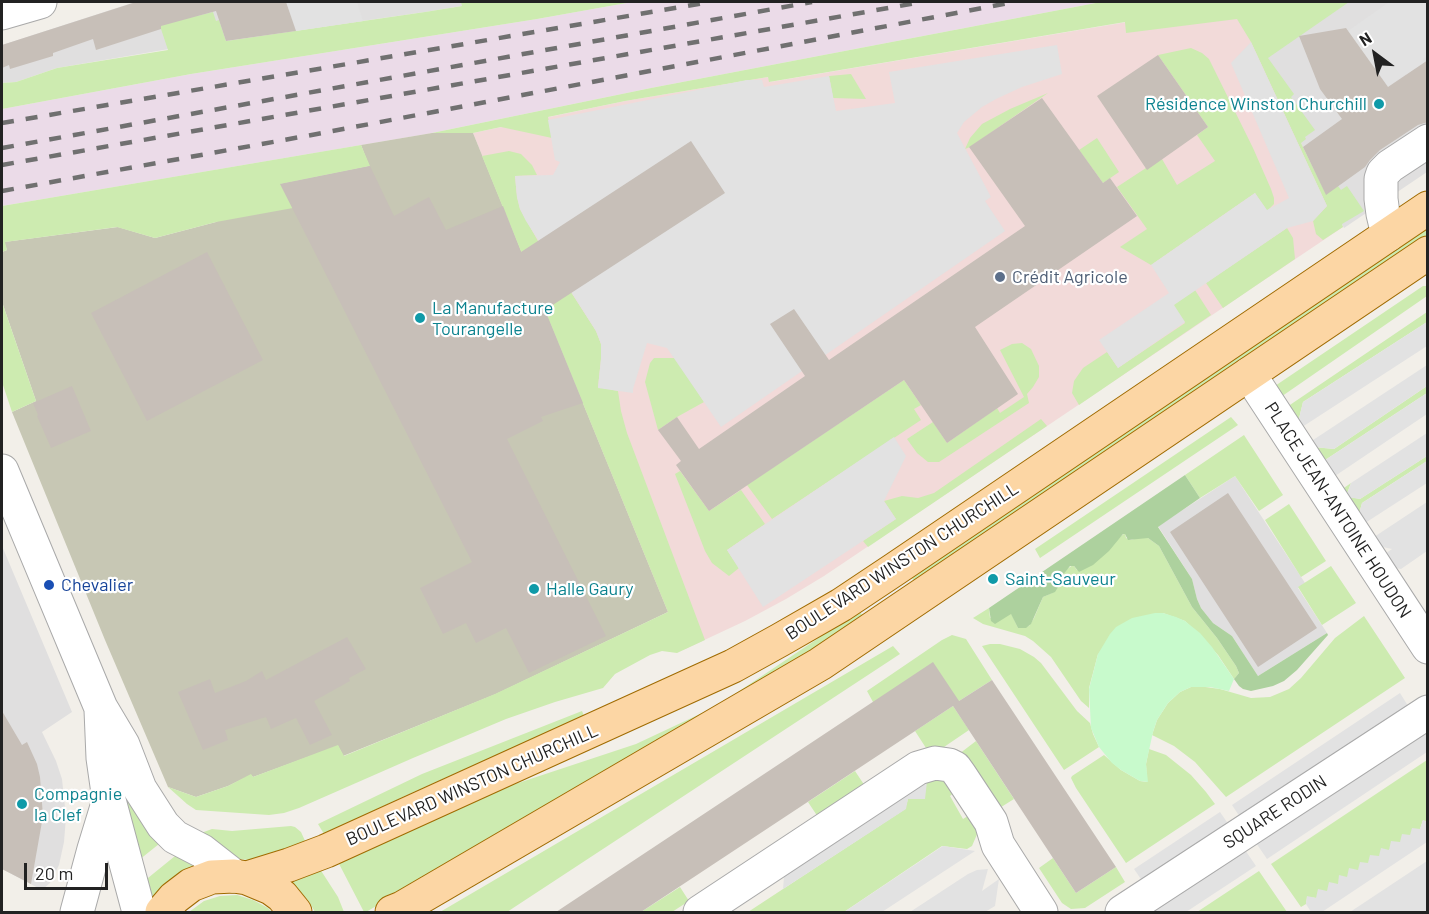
<!DOCTYPE html>
<html>
<head>
<meta charset="utf-8">
<style>
  body { margin:0 }
  #map { position:relative; width:1429px; height:914px; overflow:hidden; background:#f2efe9; font-family:Barlow,sans-serif }
  canvas { display:block }
  .frame { position:absolute; inset:0; border:3px solid #222; pointer-events:none }
  .north { position:absolute; left:1345px; top:24px; width:60px; height:60px; -webkit-text-stroke:4px #fff; paint-order:stroke; rotate:328deg; font-size:16px; font-weight:700; line-height:24px; text-align:center; color:#222 }
  .north::after { content:''; display:block; margin:auto; width:21px; height:27px; background:#222; clip-path:polygon(50% 0,100% 100%,50% 72%,0 100%) }
  .scale { position:absolute; left:24px; top:863px; width:84px; height:27px; box-sizing:border-box; border:3px solid #222; border-top:0; padding-left:8px; font-size:18px; line-height:21px; white-space:nowrap; color:#222; -webkit-text-stroke:4px #fff; paint-order:stroke }
</style>
</head>
<body>
<div id="map">
<canvas width="1429" height="914"></canvas>
<div class="frame"></div>
<div class="north">N</div>
<div class="scale">20 m</div>
</div>
<script>
const c = document.querySelector('canvas').getContext('2d');
c.lineJoin = 'round';
function paint(path, color) {
  c.fillStyle = color;
  c.fill(path, 'evenodd');
}
function shape(rows) {
  const path = new Path2D();
  for (const r of rows) {
    path.moveTo(r[0], r[1]);
    for (let i = 2; i < r.length; i += 2) path.lineTo(r[i], r[i + 1]);
  }
  return path;
}
function trace(path, color, width, dash) {
  c.strokeStyle = color;
  c.lineWidth = width;
  c.lineCap = dash ? 'butt' : 'round';
  c.setLineDash(dash || []);
  c.stroke(path);
}
function label(font, color, halo, rows, align = 'center') {
  c.font = font + ' Barlow,sans-serif';
  c.lineWidth = 4.5;
  c.setLineDash([]);
  c.textBaseline = 'middle';
  c.strokeStyle = halo;
  c.fillStyle = color;
  for (const [text, x, y, turn = 0] of rows) {
    c.save();
    c.translate(x, y);
    c.rotate((+turn || 0) * Math.PI / 180);
    c.textAlign = isNaN(turn) ? turn : align;
    if (halo) c.strokeText(text, 0, 0);
    c.fillText(text, 0, 0);
    c.restore();
  }
}
paint(shape([
  [135,2,486,2,425,12,181,47,57,68,16,82,2,83,2,45],
  [1250,2,1427,2,1427,172,1344,228,1326,195,1234,4],
  [1235,476,1305,583,1298,588,1327,633,1258,676,1232,636,1213,623,1201,608,1197,599,1192,579,1158,526],
  [2,546,72,712,42,732,56,761,62,779,66,817,64,842,59,865,50,883,42,890,2,869]
]), '#e0dfdf');
paint(shape([
  [1234,4,1326,195,1343,227,824,576,786,599,745,621,683,650,473,133,625,101,768,77,770,82]
]), '#f2dad9');
paint(shape([
  [632,2,1101,2,651,88,432,133,2,206,2,109,191,74,537,19]
]), '#ebdbe8');
paint(shape([
  [432,133,473,133,668,612,496,694,343,756,338,746,253,777,251,775,228,786,196,797,168,787,105,640,12,412,36,401,2,302,2,252,7,250,4,242,118,227,155,238,216,222,280,184,369,166,361,145]
]), '#c7c7b4');
paint(shape([
  [168,2,192,2,197,16,213,12,216,21,219,20,226,41,425,12,462,6,461,2,632,2,537,19,191,74,2,109,2,83,16,82,57,68,168,50,159,23,172,19],
  [1101,2,1349,2,1268,58,1294,94,1291,97,1315,130,1305,137,1306,139,1301,143,1326,194,1338,186,1341,190,1347,186,1364,211,1342,224,1343,227,1323,240,1316,234,1313,221,1327,206,1251,42,1237,19,1126,33,1125,22,769,82,768,77,625,101,548,117,552,138,501,127,473,133,432,133,651,88],
  [1191,48,1202,53,1209,59,1253,148,1271,189,1274,198,1274,204,1267,211,1255,193,1151,265,1120,247,1147,229,1117,187,1146,168,1162,159,1177,185,1215,161,1197,135,1208,127,1158,55],
  [851,74,866,99,833,98,829,76],
  [1048,93,970,147,965,149,970,138,982,124,1010,109],
  [1097,138,1119,172,1103,183,1079,150],
  [361,145,370,166,281,184,293,208,216,222,155,238,117,227,5,242,7,250,2,252,2,206],
  [509,151,521,154,532,165,537,175,515,176,517,197,520,209,538,241,596,331,601,344,601,359,598,387,618,391,621,411,627,433,705,640,677,653,662,651,650,655,615,674,603,688,555,702,506,719,413,758,299,808,284,813,269,815,196,810,187,804,168,787,196,797,228,786,251,774,253,777,338,745,344,756,495,694,668,612,482,156],
  [1427,225,1427,235,1277,339,915,582,911,577],
  [1287,228,1293,238,1295,259,1223,308,1206,283],
  [1423,286,1427,286,1427,296,1275,401,1269,390],
  [1195,290,1211,315,1079,405,1072,393,1074,381,1083,368,1107,352,1118,368,1185,323,1173,305],
  [2,302,36,401,12,412,2,382],
  [1427,312,1427,322,1303,402,1296,431,1281,411],
  [1022,343,1031,349,1039,366,1039,377,1033,387,1027,394,1029,403,939,462,928,462,917,453,907,439,933,422,947,443,997,408,1000,413,1024,397,1000,350,1012,344],
  [654,358,676,358,704,402,677,417,658,430,645,382,650,363],
  [904,380,921,405,914,409,921,420,772,519,747,485],
  [1427,386,1427,393,1316,466,1304,446,1334,449],
  [1231,417,1238,425,1040,558,1035,549],
  [1041,419,1047,426,868,547,863,541,896,519,884,501,902,496,918,498,934,493],
  [1244,435,1283,495,1259,511,1235,476,1200,498,1185,475],
  [1427,456,1427,461,1362,503,1356,525,1341,490,1351,483,1346,496,1360,499],
  [680,471,709,511,741,490,765,524,727,550,739,568,729,576,712,563,705,551,675,474],
  [1289,504,1326,561,1301,577,1265,520],
  [1125,533,1126,538,1131,540,1138,538,1148,538,1159,546,1192,607,1217,638,1236,666,1239,673,1234,679,1218,655,1185,621,1163,613,1098,654,1089,688,1089,708,1081,701,1051,657,1033,641,1025,636,983,624,973,618,989,608,990,618,1011,613,1018,628,1029,626,1034,618,1043,597,1052,593,1062,580,1063,575,1067,569,1073,565,1077,570],
  [1331,566,1356,603,1322,625,1298,587],
  [859,611,864,617,828,642,366,912,364,912,336,858,485,794,636,744,717,706],
  [1364,616,1405,678,1226,797,1195,762,1174,746,1152,735,1157,720,1168,703,1180,692,1191,687,1198,686,1220,689,1251,698,1270,697,1289,689,1301,678,1335,638],
  [952,635,966,639,992,680,959,701,873,702,867,691,942,640],
  [990,644,1000,644,1020,649,1034,657,1041,663,1077,711,1090,723,1093,734,1099,747,1064,770,982,646],
  [893,646,900,654,507,912,440,912],
  [953,706,969,730,944,747,926,748,915,731],
  [582,711,584,716,407,795,324,834,318,824,422,774],
  [976,741,1014,799,998,809,959,754],
  [1149,749,1166,755,1191,775,1206,792,1215,804,1126,863,1076,788,1071,778,1072,776,1104,755,1121,770,1140,781,1147,782,1146,764],
  [1427,760,1427,822,1423,820,1420,829,1317,898,1307,897,1306,904,1301,907,1271,864],
  [855,771,865,786,818,817,808,802],
  [941,776,956,791,950,796,963,819,971,814,978,832,972,846,967,849,942,846,844,912,748,912,905,809,908,799,928,778],
  [122,787,164,840,139,860],
  [291,826,295,827,301,832,306,843,251,860,236,859,201,833,212,829,232,831],
  [180,852,195,865,194,867,152,900,143,882],
  [1053,858,1076,893,1116,867,1125,882,1085,908,1071,909,1062,903,1039,868],
  [318,866,338,897,344,912,315,912,308,900,292,884,291,882,292,879],
  [1259,871,1287,912,1197,912],
  [680,887,689,901,672,912,641,912],
  [237,895,253,900,268,908,272,912,189,912,204,901,220,896]
]), '#cdebb0');
paint(shape([
  [1185,475,1200,498,1158,527,1192,579,1197,599,1201,608,1213,623,1232,636,1258,676,1327,633,1328,635,1297,670,1284,681,1273,686,1251,691,1243,689,1239,686,1234,679,1239,673,1236,666,1217,638,1192,607,1159,546,1148,538,1128,540,1125,534,1123,534,1109,551,1093,565,1079,572,1074,566,1070,566,1063,575,1060,584,1055,592,1043,597,1031,624,1026,628,1018,628,1011,614,995,624,991,621,989,608]
]), '#add19e');
paint(shape([
  [1155,613,1163,613,1176,617,1185,621,1200,633,1212,647,1234,679,1229,691,1210,687,1191,687,1180,692,1168,703,1157,720,1153,732,1146,764,1148,782,1140,781,1121,770,1112,763,1099,747,1091,728,1089,689,1098,654,1110,634,1116,627,1132,618]
]), '#c8facc');
paint(shape([
  [286,2,357,2,363,21,296,31],
  [1389,2,1427,2,1428,56,1423,59,1425,62,1409,78,1406,74,1388,87,1348,31],
  [1251,42,1327,206,1313,221,1287,228,1174,305,1185,322,1118,368,1099,340,1169,293,1151,265,1255,193,1267,210,1289,198,1231,63],
  [1057,45,1062,74,1022,87,996,99,982,107,964,122,957,133,991,197,985,201,1005,231,721,427,667,348,647,343,633,389,633,393,598,388,601,359,601,344,596,331,526,221,520,209,517,197,515,176,553,175,560,162,555,160,548,120,747,80,762,80,764,87,829,76,836,111,895,103,889,72],
  [1427,322,1427,346,1296,431,1303,402],
  [1427,365,1427,386,1334,449,1304,446],
  [1427,393,1427,414,1335,476,1316,466],
  [1427,433,1427,456,1360,499,1346,497,1351,483],
  [894,437,906,456,884,501,896,519,763,607,727,550],
  [1427,461,1427,483,1362,525,1356,525,1362,503],
  [1427,502,1427,551,1401,569,1384,566,1379,558,1392,549,1369,544,1371,539],
  [1400,693,1410,709,1242,820,1232,805],
  [1423,728,1427,734,1427,752,1267,859,1254,840],
  [928,773,925,799,908,799,906,809,783,889,785,865],
  [1220,812,1231,828,1145,885,1134,869],
  [1423,820,1427,822,1427,842,1322,912,1311,912,1306,904,1307,896,1316,898,1318,889,1327,891,1329,882,1338,884,1339,875,1347,877,1349,868,1358,870,1360,862,1368,863,1370,855,1379,856,1381,848,1389,850,1391,841,1400,842,1402,834,1410,835,1412,828,1420,829],
  [943,846,975,851,882,912,844,912],
  [1243,847,1256,866,1186,912,1145,912],
  [1427,861,1427,911,1425,912,1350,912],
  [988,869,982,891,999,879,995,906,985,912,910,912,968,874,977,870]
]), '#e2e2e2');
paint(shape([
  [136,2,286,2,296,31,226,41,216,11,161,26,161,29,96,50,93,39,53,53,53,56,10,69,9,65,2,68,2,45],
  [1346,28,1388,87,1428,60,1428,122,1418,125,1380,150,1370,160,1365,167,1326,195,1303,147,1342,119,1320,89,1299,36],
  [1158,55,1208,127,1147,170,1097,96],
  [1042,98,1103,183,1110,178,1137,216,975,327,1018,394,947,443,904,380,709,511,676,465,681,461,658,430,677,417,699,449,805,376,770,324,794,309,829,360,1025,226,969,147],
  [691,141,725,193,545,310,583,403,541,417,543,421,507,439,606,636,529,673,506,628,476,643,466,623,443,634,420,588,472,562,280,184,370,166,394,216,429,197,446,230,503,206,521,252],
  [207,252,263,360,147,421,91,313],
  [72,386,91,431,51,448,37,416,38,415,33,403],
  [1228,493,1317,628,1258,667,1170,532],
  [347,637,366,669,349,678,350,681,314,701,332,735,310,745,296,718,271,729,266,717,225,730,228,740,203,750,178,692,210,679,215,693,246,681,262,671,266,680],
  [933,662,959,701,992,680,1116,867,1076,893,953,706,641,912,556,912],
  [2,711,22,745,27,742,37,764,40,777,43,816,31,884,2,869]
]), '#c7bfb8');
const minor = shape([
  [1388,235,1383,214,1381,199,1381,179,1383,173,1390,166,1428,141],
  [1249,374,1428,647],
  [700,912,918,768,935,763,949,765,955,768,960,775,991,822,998,845,1041,912],
  [1122,912,1428,712]
]);
const tertiary = shape([
  [2,13,40,2],
  [2,471,101,708,123,745,140,789,163,825,175,837,202,851,234,876],
  [101,710,103,758,109,800,139,912],
  [77,912,94,849,109,800]
]);
const primary = shape([
  [247,878,289,865,326,851,733,666,780,640,841,605,895,569,1428,208],
  [162,912,174,898,191,885,212,877,234,876,247,878,271,888,282,896,295,912],
  [392,912,402,908,820,664,1428,253]
]);
trace(minor, '#a9a9a9', 35);
trace(tertiary, '#a9a9a9', 35);
trace(primary, '#a06b00', 35);
trace(minor, '#fff', 33);
trace(tertiary, '#fff', 33);
trace(primary, '#fcd6a4', 33);
trace(shape([
  [2,123,710,2],
  [2,148,812,2],
  [2,165,922,2],
  [2,191,317,134,1014,2]
]), '#707070', 4.5, [12, 12]);
for (const [x, y, r, color] of [
  [1379,104,6,"#0f9aa8"],
  [1000,277,6,"#5c6f8a"],
  [420,318,6,"#0f9aa8"],
  [993,579,6,"#0f9aa8"],
  [49,585,6,"#1a4fb4"],
  [534,589,6,"#0f9aa8"],
  [22,804,6,"#0f9aa8"]
]) {
  const dot = new Path2D();
  dot.arc(x, y, r, 0, 2 * Math.PI);
  c.fillStyle = color;
  c.fill(dot);
  trace(dot, '#fff', 2);
}
label('18px', '#0d838f', '#fff', [
  ["Résidence Winston Churchill",1367,104,"right"],
  ["La Manufacture",432,308],
  ["Tourangelle",432,329],
  ["Saint-Sauveur",1005,579],
  ["Halle Gaury",546,589],
  ["Compagnie",34,794],
  ["la Clef",34,815]
], 'left');
label('18px', '#4e5e75', '#fff', [
  ["Crédit Agricole",1012,277]
], 'left');
label('18px', '#222', '#fff', [
  ["PLACE JEAN-ANTOINE HOUDON",1338,510,57],
  ["BOULEVARD WINSTON CHURCHILL",902,561,-33],
  ["BOULEVARD WINSTON CHURCHILL",472,785,-24],
  ["SQUARE RODIN",1275,812,-33]
]);
label('18px', '#164399', '#fff', [
  ["Chevalier",61,585]
], 'left');
</script>
</body>
</html>
